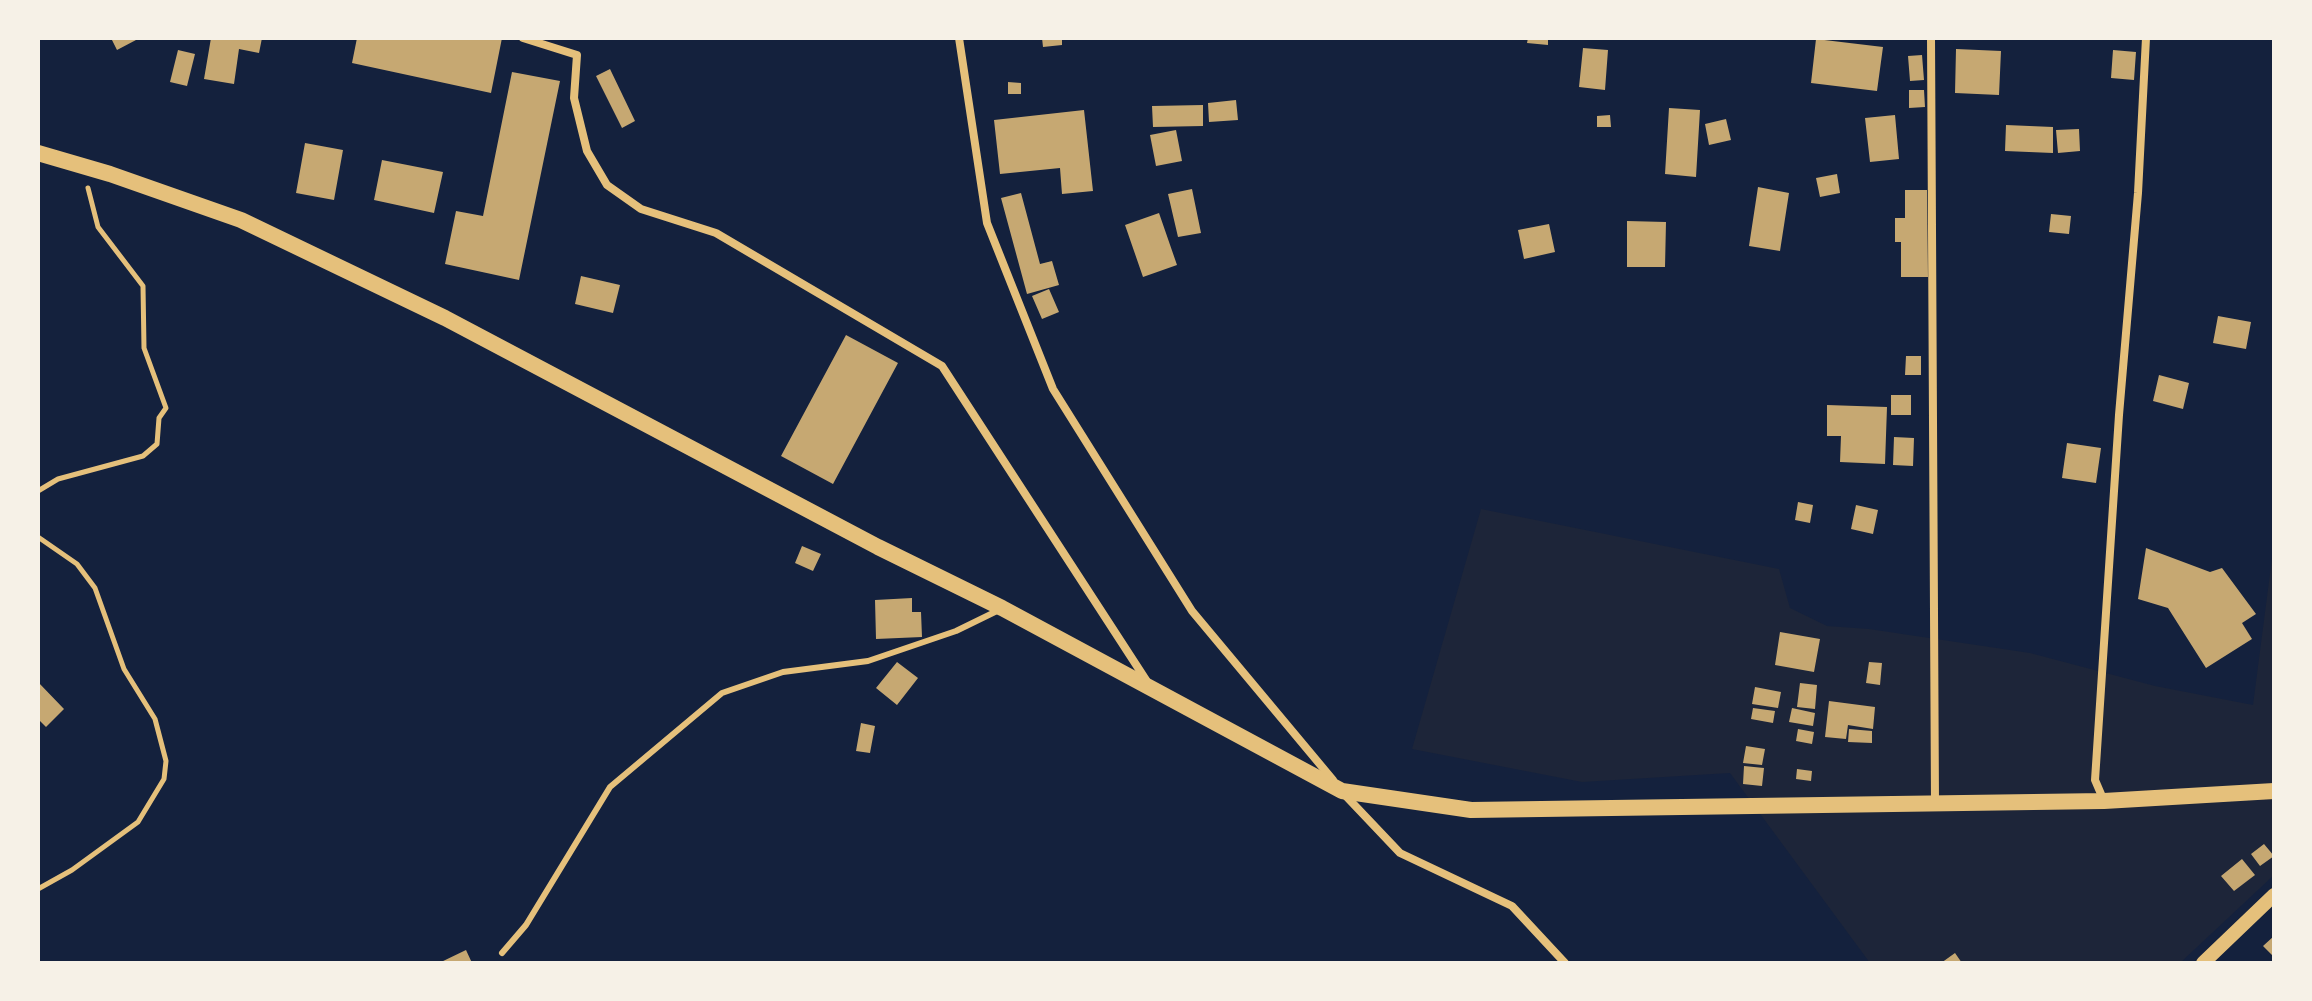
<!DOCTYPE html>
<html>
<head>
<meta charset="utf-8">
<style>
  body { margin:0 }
  #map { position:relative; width:2312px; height:1001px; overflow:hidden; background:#14213d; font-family:Karla,sans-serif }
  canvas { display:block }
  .frame { position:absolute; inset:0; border:40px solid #f6f1e7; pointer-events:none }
</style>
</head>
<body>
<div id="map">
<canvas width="2312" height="1001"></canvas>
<div class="frame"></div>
</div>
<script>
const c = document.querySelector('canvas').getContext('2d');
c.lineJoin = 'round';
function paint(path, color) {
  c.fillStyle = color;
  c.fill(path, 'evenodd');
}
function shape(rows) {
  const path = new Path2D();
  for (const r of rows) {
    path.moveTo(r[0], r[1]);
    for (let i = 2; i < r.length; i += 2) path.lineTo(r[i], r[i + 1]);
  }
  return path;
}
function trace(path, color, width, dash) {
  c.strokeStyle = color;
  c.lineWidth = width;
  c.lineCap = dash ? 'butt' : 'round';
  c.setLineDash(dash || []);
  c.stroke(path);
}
paint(shape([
  [1481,509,1779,569,1790,608,1827,626,1869,629,2030,653,2155,686,2253,705,2274,543,2274,875,2180,963,1870,963,1730,773,1582,782,1412,749]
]), '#1d2539');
paint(shape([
  [111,38,135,38,136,40,117,50],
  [211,38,262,38,259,53,239,49,234,84,204,79],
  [357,38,502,38,491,93,352,63],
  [1042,38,1062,38,1062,45,1043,47],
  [1528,38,1548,38,1548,45,1527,43],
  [1816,39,1883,47,1877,91,1811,83],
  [1583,48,1608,50,1605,90,1579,87],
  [1956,49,2001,51,1999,95,1955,93],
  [178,50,195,54,187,86,170,82],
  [2113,50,2136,52,2134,80,2111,78],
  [1922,55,1924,80,1910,81,1908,56],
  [610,69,635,121,622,128,596,76],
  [512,72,560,81,519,280,445,264,456,211,483,216],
  [1008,82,1021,83,1021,94,1008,94],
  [1909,90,1924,90,1925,107,1909,108],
  [1236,100,1238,120,1209,122,1208,103],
  [1203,105,1203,126,1153,127,1152,106],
  [1669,108,1700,110,1696,177,1665,174],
  [1084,110,1093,191,1062,194,1060,168,1000,174,994,120],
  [1610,115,1611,127,1597,127,1597,116],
  [1895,115,1899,159,1870,162,1865,118],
  [1726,119,1731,140,1709,145,1705,124],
  [2006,125,2053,127,2053,153,2005,151],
  [2079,129,2080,151,2058,153,2056,130],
  [1176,130,1182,161,1156,166,1150,135],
  [305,143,343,150,334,200,296,193],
  [382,160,443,172,434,213,374,200],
  [1837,174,1840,193,1820,197,1816,178],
  [1758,187,1789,193,1780,251,1749,246],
  [1192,189,1201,233,1178,237,1168,194],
  [1905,190,1927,190,1928,277,1901,277,1901,242,1895,242,1895,218,1905,218],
  [1021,193,1040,264,1052,261,1059,285,1027,294,1001,198],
  [1159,213,1177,265,1143,277,1125,225],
  [2051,214,2071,216,2069,234,2049,232],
  [1627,221,1666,222,1665,267,1627,267],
  [1549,224,1555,252,1524,259,1518,230],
  [581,276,620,285,613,313,575,304],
  [1049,289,1059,312,1042,319,1032,296],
  [2218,316,2251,322,2246,349,2213,343],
  [846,335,898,363,833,484,781,456],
  [1906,356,1921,356,1921,375,1905,375],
  [2159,375,2189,383,2183,409,2153,401],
  [1891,395,1911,395,1911,415,1891,415],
  [1827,405,1887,407,1885,464,1840,462,1841,436,1827,436],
  [1894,437,1914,438,1913,466,1893,465],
  [2067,443,2101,448,2096,483,2062,478],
  [1798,502,1813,505,1810,523,1795,520],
  [1856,505,1878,510,1873,534,1851,529],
  [802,546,821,554,813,571,795,563],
  [2146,548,2210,572,2222,568,2256,614,2242,623,2252,639,2206,668,2168,608,2138,599],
  [912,598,912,612,921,612,922,637,876,639,875,600],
  [1780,632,1820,639,1814,672,1775,665],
  [897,662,918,678,897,705,876,688],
  [1869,662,1882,663,1880,685,1866,683],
  [38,682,64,709,46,727,38,719],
  [1800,683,1817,685,1815,709,1797,707],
  [1755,687,1781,692,1778,708,1752,704],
  [1829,701,1875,707,1873,729,1848,725,1846,739,1825,737],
  [1753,708,1775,711,1773,723,1751,719],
  [1792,708,1815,713,1813,726,1789,722],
  [861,723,875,726,870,753,856,751],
  [1798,729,1814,732,1812,744,1796,741],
  [1849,729,1872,731,1872,743,1848,742],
  [1746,746,1765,749,1762,765,1743,763],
  [1744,766,1764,768,1762,786,1743,784],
  [1797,769,1812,771,1811,781,1796,779],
  [2264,844,2274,856,2260,866,2251,854],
  [2242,859,2255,875,2234,891,2221,876],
  [2274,936,2274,957,2263,946],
  [466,950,472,963,439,963],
  [1955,953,1962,963,1941,963]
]), '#c6a872');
trace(shape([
  [38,491,58,479,143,456,157,444,159,418,166,408,144,348,143,286,98,227,88,188],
  [38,537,77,564,95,588,124,669,155,719,166,761,164,779,138,822,72,870,38,889]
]), '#e5c07b', 5);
trace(shape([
  [502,953,526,925,610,787,722,693,783,672,868,661,956,631,999,610]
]), '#e5c07b', 6);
trace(shape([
  [523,38,577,55,574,98,587,151,607,185,641,209,716,233,942,366,1146,680],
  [959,38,987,223,1053,389,1192,611,1333,780],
  [1931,38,1935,803],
  [1344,794,1400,853,1512,906,1565,963],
  [2104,801,2095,780,2119,415,2138,193,2146,38]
]), '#e5c07b', 8);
trace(shape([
  [2203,963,2274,895]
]), '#e5c07b', 14);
trace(shape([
  [38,153,110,174,241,220,445,318,878,547,1002,608,1342,791,1471,810,2104,801,2274,791]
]), '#e5c07b', 16);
</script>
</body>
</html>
